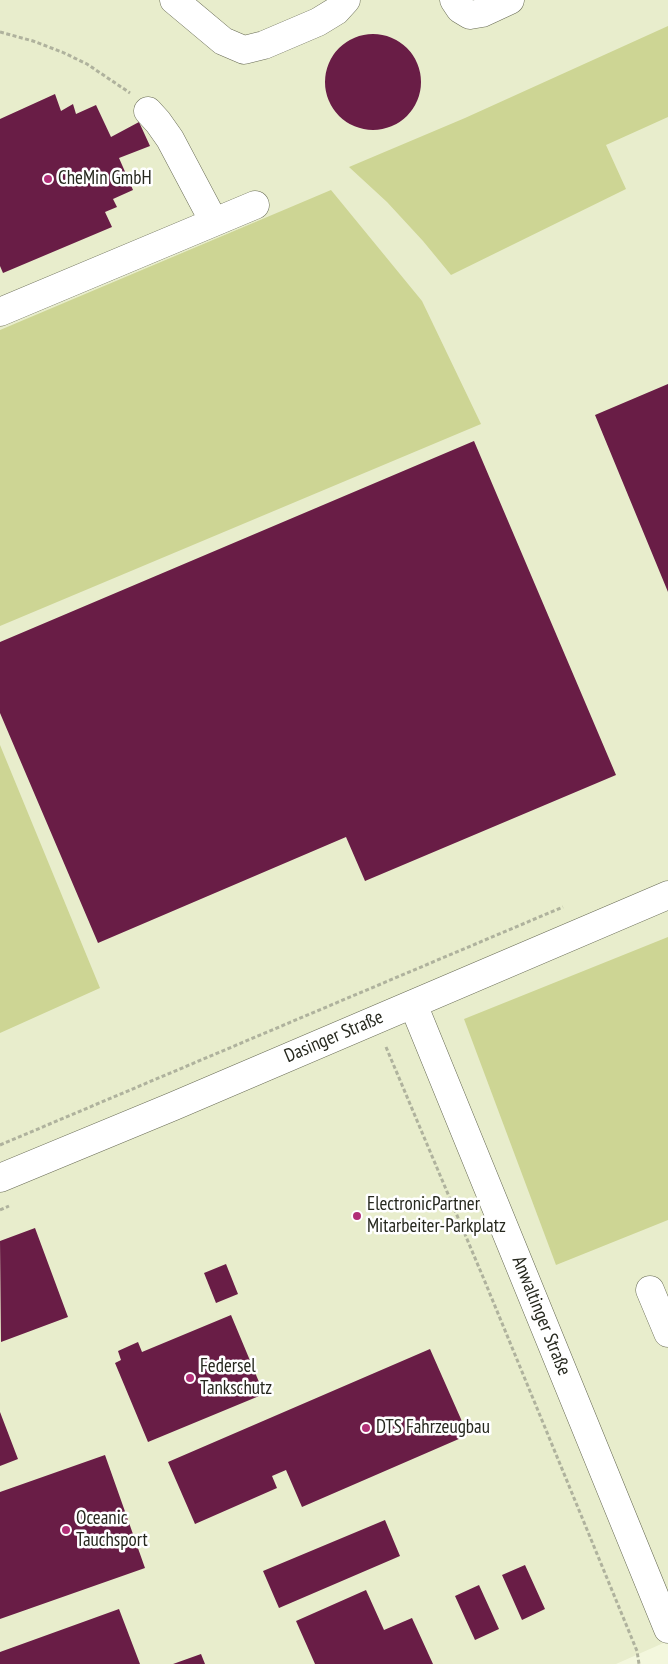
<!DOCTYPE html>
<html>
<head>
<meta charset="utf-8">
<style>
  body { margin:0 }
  canvas { display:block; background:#f3f7dd }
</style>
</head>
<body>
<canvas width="668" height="1664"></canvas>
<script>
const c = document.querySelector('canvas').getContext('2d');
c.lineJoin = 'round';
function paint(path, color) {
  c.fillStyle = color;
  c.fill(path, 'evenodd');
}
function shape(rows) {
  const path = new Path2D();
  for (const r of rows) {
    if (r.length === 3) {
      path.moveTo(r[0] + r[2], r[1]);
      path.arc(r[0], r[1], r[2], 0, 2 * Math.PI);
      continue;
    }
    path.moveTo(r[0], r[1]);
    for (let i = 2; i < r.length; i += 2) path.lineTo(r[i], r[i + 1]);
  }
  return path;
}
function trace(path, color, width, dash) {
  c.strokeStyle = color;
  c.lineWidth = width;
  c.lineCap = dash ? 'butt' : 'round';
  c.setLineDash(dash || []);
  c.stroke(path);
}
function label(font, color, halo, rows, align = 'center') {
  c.font = font + ' "PT Sans Narrow",sans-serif';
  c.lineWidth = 5;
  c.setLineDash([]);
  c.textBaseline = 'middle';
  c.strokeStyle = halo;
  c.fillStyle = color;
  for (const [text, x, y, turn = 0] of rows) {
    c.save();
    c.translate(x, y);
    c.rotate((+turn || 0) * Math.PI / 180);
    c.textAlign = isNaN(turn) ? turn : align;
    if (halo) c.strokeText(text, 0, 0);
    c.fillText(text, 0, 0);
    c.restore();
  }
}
paint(shape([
  [0,0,668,0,668,1641,616,1664,0,1664]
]), '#e8edcc');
paint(shape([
  [668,26,668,117,606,145,626,189,451,275,423,241,387,202,349,167,465,118],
  [331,190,422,301,481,424,0,626,0,330],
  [0,745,100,988,0,1033],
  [668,937,668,1220,556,1265,464,1019]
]), '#cdd594');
paint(shape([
  [373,82,48],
  [55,94,61,111,73,104,76,114,96,105,111,137,139,122,150,146,119,158,133,190,113,199,117,207,105,212,112,227,3,273,0,266,0,119],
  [668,384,668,592,595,415],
  [474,441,616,775,365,881,346,837,98,943,0,713,0,642],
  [35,1228,68,1317,1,1342,0,1241],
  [226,1264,238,1294,216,1303,204,1273],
  [231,1315,264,1394,148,1442,115,1363,121,1360,118,1351,138,1342,142,1352],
  [430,1349,468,1435,302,1507,286,1470,272,1476,277,1488,195,1524,168,1462],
  [0,1412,18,1459,0,1466],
  [105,1455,145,1568,0,1619,0,1492],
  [385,1520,400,1556,279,1608,263,1571],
  [525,1565,545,1609,522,1620,502,1575],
  [479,1585,499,1629,475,1640,455,1596],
  [366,1590,384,1630,412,1618,433,1664,315,1664,296,1621],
  [119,1609,140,1664,0,1664,0,1652],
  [201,1654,205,1664,173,1664]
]), '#691d46');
const minor = shape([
  [174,0,223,41,244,50,264,45,318,22,336,11,346,0],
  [454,0,460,9,470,15,482,13,510,0],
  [148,111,158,122,170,139,214,222],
  [0,312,255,205],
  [413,1004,668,1629],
  [0,1178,174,1106,668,895],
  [650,1290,668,1333]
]);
trace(minor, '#686b55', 29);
trace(shape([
  [0,32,33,41,62,52,87,64,130,93],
  [386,1047,483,1277,637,1651,639,1664],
  [0,1145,563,907],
  [0,1210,9,1206]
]), '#afb29d', 3, [4, 2.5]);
trace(minor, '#fff', 28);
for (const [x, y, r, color] of [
  [48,179,5,"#b12e76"],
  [357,1216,5,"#b12e76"],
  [190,1378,5,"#b12e76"],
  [366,1428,5,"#b12e76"],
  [66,1530,5,"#b12e76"]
]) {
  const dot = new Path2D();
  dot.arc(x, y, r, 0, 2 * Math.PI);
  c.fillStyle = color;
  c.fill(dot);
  trace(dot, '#fff', 2);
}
label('19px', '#26281e', '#fff', [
  ["CheMin GmbH",58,179],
  ["ElectronicPartner",367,1205],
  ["Mitarbeiter-Parkplatz",367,1227],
  ["Federsel",200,1367],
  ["Tankschutz",200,1389],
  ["DTS Fahrzeugbau",376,1428],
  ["Oceanic",76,1519],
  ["Tauchsport",76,1541]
], 'left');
label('19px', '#26281e', '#fff', [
  ["Dasinger Straße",334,1037,-23],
  ["Anwaltinger Straße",541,1316,68]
]);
</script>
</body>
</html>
